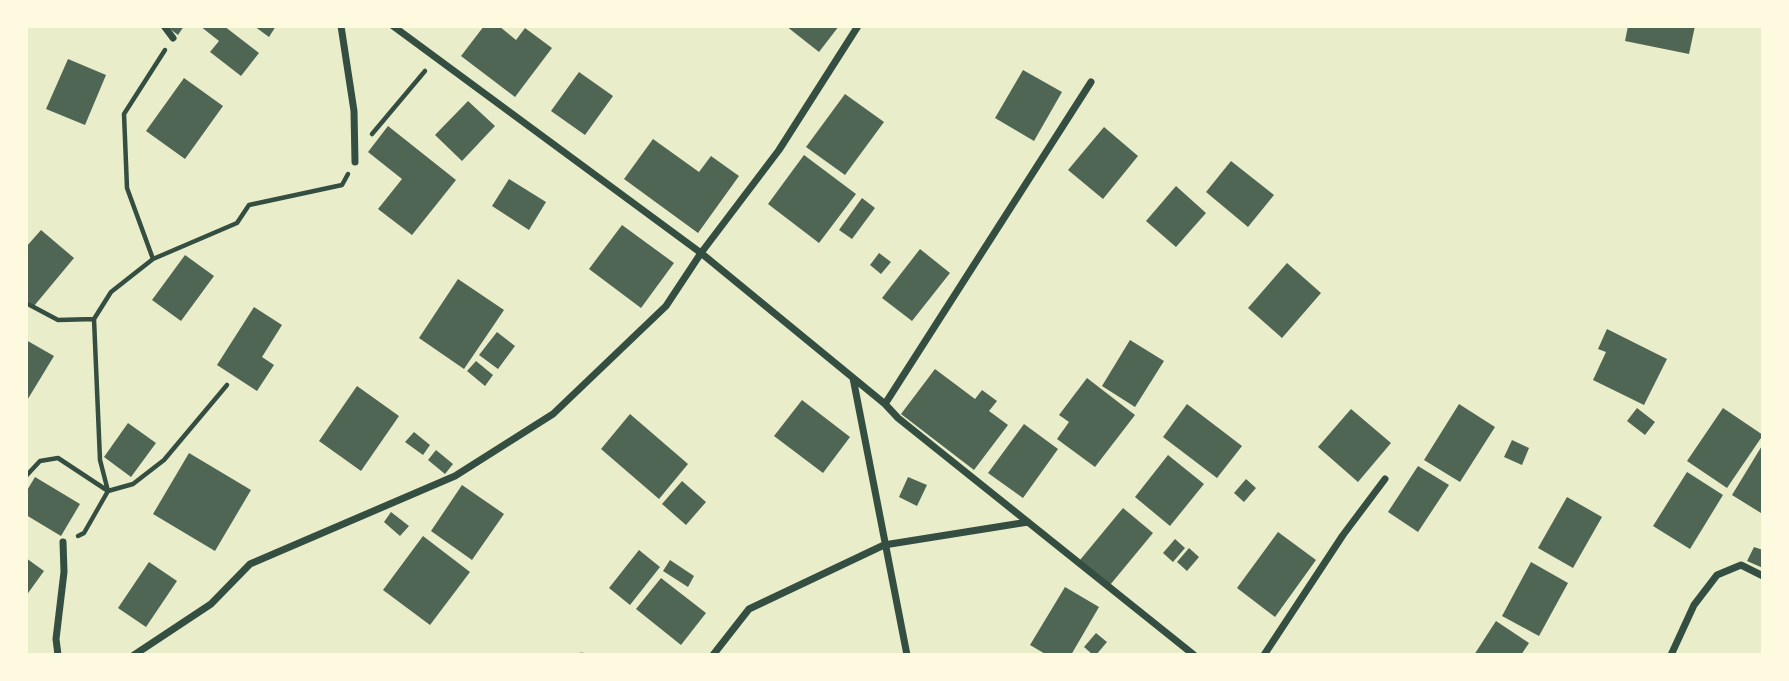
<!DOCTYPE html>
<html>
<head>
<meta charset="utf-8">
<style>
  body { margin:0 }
  #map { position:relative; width:1789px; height:681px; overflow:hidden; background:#e9edc9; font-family:"Crimson Pro",serif }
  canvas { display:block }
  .frame { position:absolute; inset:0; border:28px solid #fefae0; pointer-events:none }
</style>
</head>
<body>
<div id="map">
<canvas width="1789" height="681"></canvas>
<div class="frame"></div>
</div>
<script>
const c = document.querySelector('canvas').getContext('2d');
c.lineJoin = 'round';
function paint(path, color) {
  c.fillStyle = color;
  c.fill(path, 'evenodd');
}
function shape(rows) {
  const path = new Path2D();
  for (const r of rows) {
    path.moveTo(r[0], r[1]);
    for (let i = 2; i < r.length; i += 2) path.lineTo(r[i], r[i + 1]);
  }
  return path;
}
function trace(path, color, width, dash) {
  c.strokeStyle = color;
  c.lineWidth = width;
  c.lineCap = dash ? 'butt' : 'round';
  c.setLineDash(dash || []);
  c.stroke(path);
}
paint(shape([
  [166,26,184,26,178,35],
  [200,26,224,26,259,53,241,76,210,52,219,41],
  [254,26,276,26,269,37],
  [484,26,499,26,516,40,525,28,552,48,515,97,461,56],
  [786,26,839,26,819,52],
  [1628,26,1695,26,1689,54,1625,41],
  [68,59,106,75,85,125,46,109],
  [1023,70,1062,92,1034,141,995,118],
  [579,72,613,96,585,135,551,111],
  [184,78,223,106,185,159,146,131],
  [845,94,884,122,845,175,806,147],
  [468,101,495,126,462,161,435,135],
  [388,126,456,180,412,235,378,209,402,179,368,152],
  [1104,127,1138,156,1103,199,1068,170],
  [653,139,699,172,711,156,739,176,698,233,624,179],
  [804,155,856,194,819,243,768,204],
  [1231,161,1274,195,1248,227,1206,192],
  [509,179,546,202,529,230,492,206],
  [1176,186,1206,213,1176,247,1146,221],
  [862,198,875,208,852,239,839,230],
  [622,225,674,263,641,308,589,269],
  [41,230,74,258,34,306,26,300,26,247],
  [920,249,950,273,912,321,882,298],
  [879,253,891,262,881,274,870,265],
  [185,255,214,276,181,321,152,300],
  [1287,263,1321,293,1282,338,1248,308],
  [458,279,504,310,464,369,419,338],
  [254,307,282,325,262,357,274,365,257,391,217,365],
  [1607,329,1667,359,1644,405,1593,380,1606,352,1598,349],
  [497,332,515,346,498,369,479,355],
  [26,340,54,356,26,402],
  [1130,340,1164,361,1135,407,1102,386],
  [476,361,493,375,485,386,467,371],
  [935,369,975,399,982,390,997,401,989,411,1008,425,974,470,901,414],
  [1087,378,1135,415,1095,467,1057,439,1069,422,1059,415],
  [357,386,399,416,361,471,319,441],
  [802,400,850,437,823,473,774,436],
  [1187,404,1242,446,1217,478,1163,437],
  [1459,404,1495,427,1460,482,1424,460],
  [1637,408,1655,422,1645,435,1627,421],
  [1723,408,1763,435,1727,488,1687,461],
  [1351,409,1391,443,1358,482,1318,447],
  [630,414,688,464,659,499,601,449],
  [128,423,156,443,131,477,104,457],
  [1024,424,1058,449,1023,498,988,473],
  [414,432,430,445,423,455,405,442],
  [1512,440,1529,448,1522,465,1504,457],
  [1763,444,1763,510,1761,513,1732,495],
  [436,450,453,464,445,474,428,460],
  [189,453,251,490,215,551,153,514],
  [1168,455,1204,484,1170,526,1135,497],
  [1418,466,1449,485,1418,532,1388,512],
  [1687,472,1723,495,1690,549,1653,526],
  [35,477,80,504,61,536,26,515,26,492],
  [908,477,927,485,917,506,899,497],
  [1246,479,1256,488,1244,502,1234,493],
  [682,481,706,502,686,525,662,504],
  [462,485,504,514,472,560,431,531],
  [1567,497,1602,517,1573,568,1538,548],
  [1123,508,1153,533,1110,585,1080,560],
  [391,512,409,526,400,536,384,522],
  [1278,532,1316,560,1275,617,1237,588],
  [423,536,470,572,430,625,383,590],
  [1175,539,1185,548,1173,562,1163,553],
  [1754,547,1763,550,1763,568,1747,561],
  [1189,548,1199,557,1187,571,1177,562],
  [639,550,660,567,630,605,609,588],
  [26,558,44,571,26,596],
  [670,560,694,576,688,587,663,571],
  [149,562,177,581,146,627,118,608],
  [1531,562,1568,583,1539,636,1502,616],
  [661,578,706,613,681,645,636,609],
  [1065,587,1099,607,1071,655,1047,655,1030,645],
  [1496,621,1529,643,1521,655,1474,655],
  [1096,633,1107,642,1096,655,1093,655,1084,647]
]), '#4f6655');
trace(shape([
  [372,134,425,71],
  [153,259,127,188,124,114,165,50],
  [26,303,58,320,94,319],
  [26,476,40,461,58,458,108,491,133,484,164,460,227,385],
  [78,536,84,533,108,491,100,460,94,319,111,292,153,259,237,223,249,205,342,185,348,174],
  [580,655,583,655]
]), '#344e41', 4.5);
trace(shape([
  [164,26,173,38],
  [341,26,354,111,355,162],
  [393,26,701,253,885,404,898,418,1194,655],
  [853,378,907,655],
  [885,404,1091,82],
  [58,655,56,639,64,572,63,542],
  [134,655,211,604,250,564,455,476,553,414,666,306,701,253,779,150,858,26],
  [713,655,749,609,884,545,1028,522],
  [1264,655,1343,535,1385,479],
  [1671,655,1694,605,1717,575,1741,565,1763,576]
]), '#344e41', 7);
</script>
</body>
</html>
